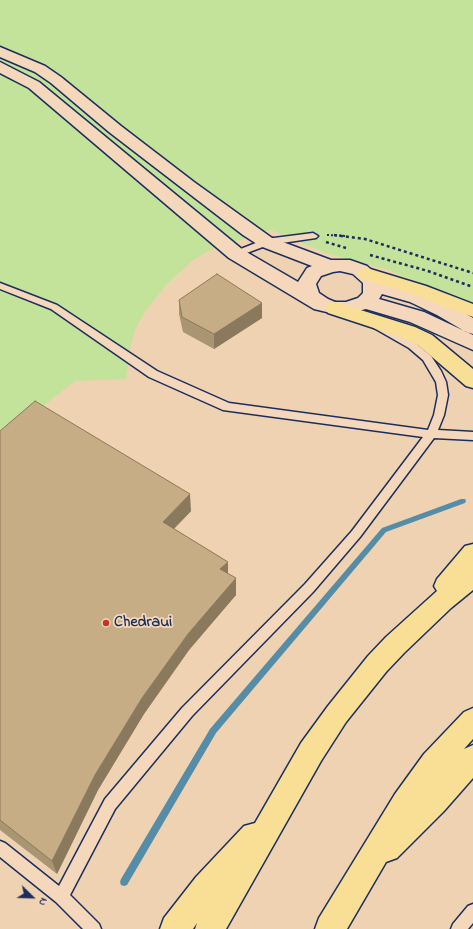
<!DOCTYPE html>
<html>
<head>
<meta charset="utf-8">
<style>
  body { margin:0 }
  #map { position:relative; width:473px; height:929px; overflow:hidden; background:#efd2b1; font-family:"Indie Flower",sans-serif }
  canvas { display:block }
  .north { position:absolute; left:12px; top:877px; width:40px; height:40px; -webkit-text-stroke:3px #f5d8bb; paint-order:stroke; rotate:113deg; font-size:11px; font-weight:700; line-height:16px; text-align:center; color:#1b2f5e }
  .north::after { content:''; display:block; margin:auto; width:14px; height:18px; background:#1b2f5e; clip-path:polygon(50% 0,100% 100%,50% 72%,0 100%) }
</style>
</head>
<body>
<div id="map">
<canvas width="473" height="929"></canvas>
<div class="north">N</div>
</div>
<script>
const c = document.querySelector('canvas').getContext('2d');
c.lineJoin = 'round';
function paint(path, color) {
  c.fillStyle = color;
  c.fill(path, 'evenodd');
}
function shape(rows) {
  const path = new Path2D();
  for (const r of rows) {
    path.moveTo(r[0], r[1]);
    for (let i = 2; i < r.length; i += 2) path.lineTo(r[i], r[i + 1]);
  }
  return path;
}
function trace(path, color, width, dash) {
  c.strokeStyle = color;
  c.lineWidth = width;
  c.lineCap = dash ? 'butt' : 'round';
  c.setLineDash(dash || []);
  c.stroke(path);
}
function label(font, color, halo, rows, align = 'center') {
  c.font = font + ' "Indie Flower",sans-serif';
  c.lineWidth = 3.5;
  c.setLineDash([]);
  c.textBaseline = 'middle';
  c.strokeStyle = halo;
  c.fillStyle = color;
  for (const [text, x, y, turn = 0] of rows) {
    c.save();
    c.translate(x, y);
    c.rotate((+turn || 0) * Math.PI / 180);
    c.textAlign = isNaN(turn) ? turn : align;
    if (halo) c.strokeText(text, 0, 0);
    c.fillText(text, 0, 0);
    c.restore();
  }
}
paint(shape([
  [0,0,473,0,473,305,388,270,326,253,271,230,210,250,193,260,167,284,144,313,136,328,131,344,126,379,75,381,0,440]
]), '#c3e39b');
paint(shape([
  [461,499,465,499,466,501,465,503,386,532,216,733,127,885,124,886,121,885,120,882,121,879,210,729,382,528,461,499]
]), '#558ca8');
const service = shape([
  [313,233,318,236,316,238,268,245,236,257,231,254,233,252,266,239,313,233],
  [0,283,57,305,157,371,229,403,428,430,434,415,438,395,436,382,423,360,409,348,374,328,372,326,374,324,380,324,417,344,431,356,441,371,446,382,448,395,444,415,438,430,473,432,473,440,434,438,360,537,313,592,192,716,115,809,70,895,99,924,101,929,83,929,56,902,0,857,0,841,5,843,59,886,105,799,182,708,305,584,352,531,423,437,223,410,149,377,51,309,0,289,0,283],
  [473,904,473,923,468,929,451,929,453,924,468,906,473,904]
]);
const minor = shape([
  [0,47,45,66,61,77,121,126,194,182,272,238,331,260,350,260,367,266,378,276,381,281,424,294,451,305,473,318,473,334,466,332,437,315,410,302,382,294,379,299,424,312,473,335,473,350,410,322,366,309,346,314,335,314,314,309,229,258,29,88,0,73,0,62,39,82,243,250,298,282,307,268,312,266,260,246,243,235,109,132,51,83,35,72,0,57,0,47],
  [340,271,353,274,363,283,363,293,358,298,346,302,335,302,328,299,319,293,316,284,321,276,333,272,340,271]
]);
const motorway = shape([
  [367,268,426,286,473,304,473,317,412,294,360,278,358,274,360,270,367,268],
  [335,302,415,327,432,335,473,369,473,388,466,386,418,345,401,337,328,313,325,308,328,303,335,302],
  [473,544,473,590,451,608,404,653,386,672,346,722,321,761,226,929,195,929,197,923,193,929,160,929,164,918,196,877,244,826,255,823,301,743,328,706,368,656,386,637,437,591,434,586,437,579,465,546,473,544],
  [473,708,473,739,464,749,473,745,473,778,444,811,397,858,386,862,347,929,315,929,319,918,395,794,424,754,464,712,473,708]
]);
trace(service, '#1b2f5e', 3);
trace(minor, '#1b2f5e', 3);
trace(motorway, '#1b2f5e', 3);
trace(shape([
  [327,235,347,236]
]), '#1b2f5e', 2, [2, 2]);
trace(shape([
  [334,235,365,239,473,273],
  [326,242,346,248],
  [370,255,428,271,473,287]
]), '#1b2f5e', 2.5, [3, 3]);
paint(service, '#f5d8bb');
paint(minor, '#f5d8bb');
paint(motorway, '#f9df96');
paint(shape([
  [179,300,262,303,262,318,214,349,183,332,179,314],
  [0,431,191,511,174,529,228,562,228,574,236,595,189,650,144,714,98,790,57,874,0,830]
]), '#aa9573');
paint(shape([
  [262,303,262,318,214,349,214,334],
  [190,494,191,511,164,539,163,522],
  [228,562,228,579,220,569],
  [236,578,236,595,189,650,144,714,98,790,57,874,52,861,95,775,142,698,188,634]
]), '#8b795e');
const building = shape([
  [217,274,262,303,214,334,182,317,179,300,217,274],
  [35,401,190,494,163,522,228,562,220,569,236,578,188,634,142,698,95,775,52,861,0,820,0,431,35,401]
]);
paint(building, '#c6ad86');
trace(building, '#8b795e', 1);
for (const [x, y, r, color] of [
  [106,623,4,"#c8321e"]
]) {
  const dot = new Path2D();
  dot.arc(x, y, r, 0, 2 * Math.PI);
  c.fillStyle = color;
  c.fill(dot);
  trace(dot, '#f5d8bb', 1.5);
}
label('bold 16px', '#1b2f5e', '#f5d8bb', [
  ["Chedraui",114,623]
], 'left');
</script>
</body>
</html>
